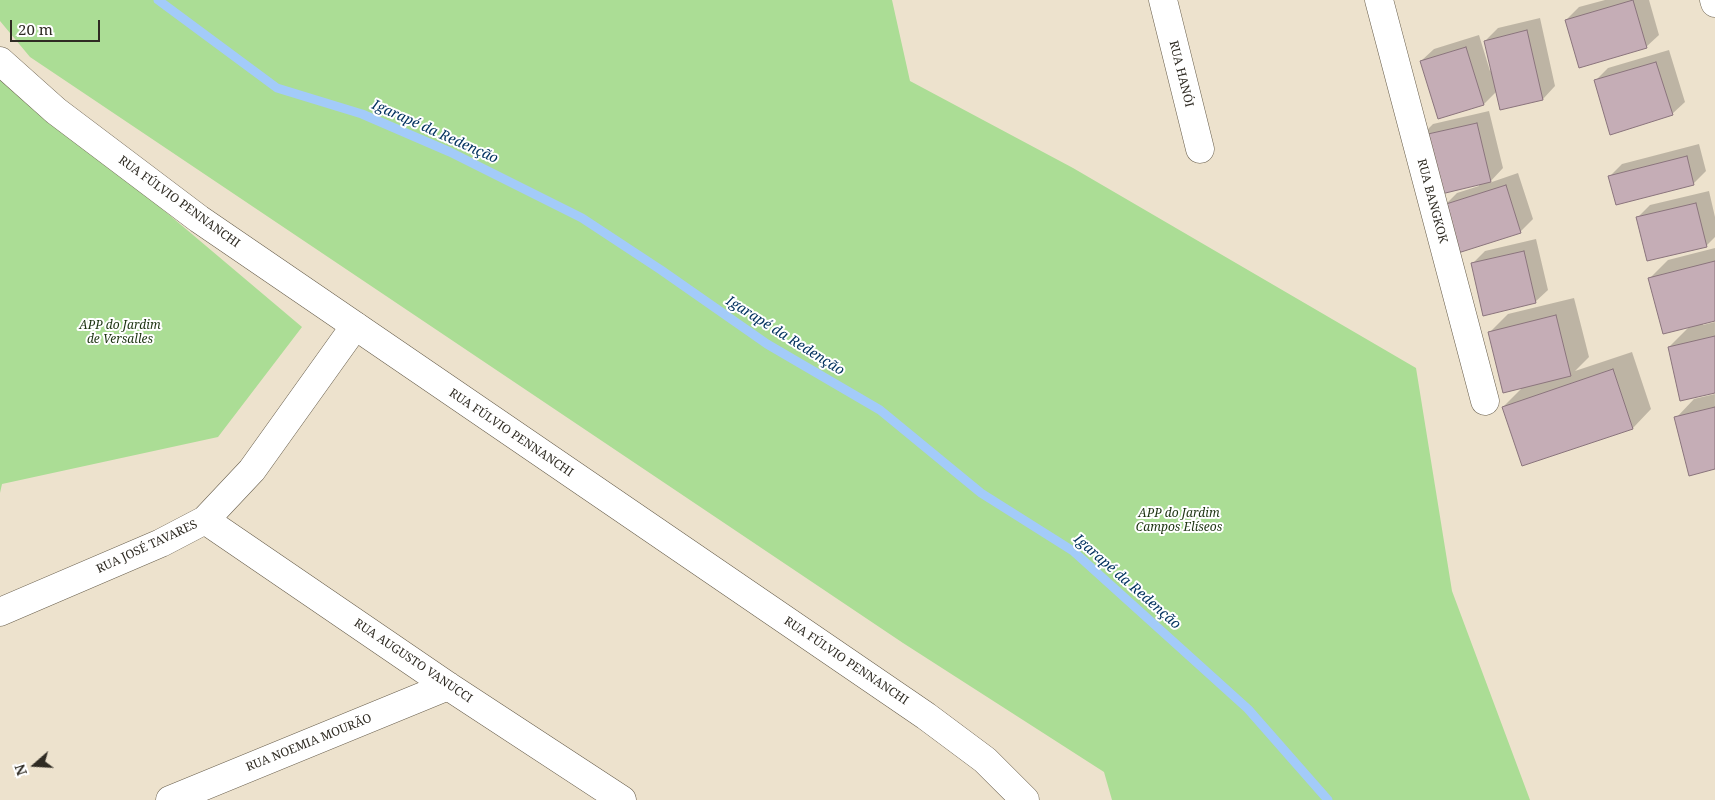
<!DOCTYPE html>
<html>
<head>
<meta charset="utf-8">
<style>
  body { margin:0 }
  #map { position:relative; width:1715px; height:800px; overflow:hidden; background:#ede2cd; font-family:"Noto Serif",serif }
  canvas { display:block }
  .north { position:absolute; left:10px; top:740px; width:50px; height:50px; -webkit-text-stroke:4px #fff; paint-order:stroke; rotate:251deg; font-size:14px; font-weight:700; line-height:20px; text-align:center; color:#2f2b23 }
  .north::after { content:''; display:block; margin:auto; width:18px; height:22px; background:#2f2b23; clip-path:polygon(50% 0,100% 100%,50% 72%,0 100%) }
  .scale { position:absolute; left:10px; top:20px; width:90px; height:22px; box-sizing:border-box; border:2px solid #2f2b23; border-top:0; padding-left:6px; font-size:15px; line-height:18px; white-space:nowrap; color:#2f2b23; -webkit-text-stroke:4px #fff; paint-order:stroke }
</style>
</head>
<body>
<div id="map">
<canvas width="1715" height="800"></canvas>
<div class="north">N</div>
<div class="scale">20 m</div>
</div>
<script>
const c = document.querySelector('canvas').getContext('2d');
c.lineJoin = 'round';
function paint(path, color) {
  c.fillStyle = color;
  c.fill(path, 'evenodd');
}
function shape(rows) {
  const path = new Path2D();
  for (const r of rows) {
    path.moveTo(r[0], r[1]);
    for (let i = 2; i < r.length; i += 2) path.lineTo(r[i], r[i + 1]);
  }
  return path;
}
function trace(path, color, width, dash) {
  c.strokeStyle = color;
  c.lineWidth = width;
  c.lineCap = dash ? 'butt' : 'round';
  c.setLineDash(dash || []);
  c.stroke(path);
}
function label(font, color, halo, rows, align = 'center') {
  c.font = font + ' "Noto Serif",serif';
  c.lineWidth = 4;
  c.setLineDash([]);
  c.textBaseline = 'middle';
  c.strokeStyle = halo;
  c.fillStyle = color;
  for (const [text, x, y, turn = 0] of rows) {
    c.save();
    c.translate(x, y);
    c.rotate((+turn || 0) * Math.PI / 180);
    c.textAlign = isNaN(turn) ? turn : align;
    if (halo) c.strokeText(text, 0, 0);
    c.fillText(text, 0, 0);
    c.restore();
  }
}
paint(shape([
  [0,0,892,0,910,81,1073,168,1416,368,1452,591,1530,800,1112,800,1104,772,903,643,30,57,0,21],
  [0,72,302,327,218,437,2,484,0,493]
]), '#abdd95');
paint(shape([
  [1605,0,1649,0,1659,35,1646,47,1566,20,1579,7],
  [1540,18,1555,86,1543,99,1501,109,1497,91,1484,104,1438,118,1421,61,1434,49,1479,35,1490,71,1492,70,1485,41,1498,28],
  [1669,50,1685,102,1672,114,1595,81,1608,68],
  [1489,111,1503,168,1489,183,1518,173,1533,219,1520,232,1444,206,1457,193,1479,186,1479,184,1420,137,1433,124],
  [1699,144,1706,171,1693,184,1610,176,1622,164],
  [1709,191,1715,217,1715,237,1706,246,1637,218,1650,205],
  [1536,239,1548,290,1535,302,1472,264,1485,251],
  [1715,248,1715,320,1703,323,1703,325,1715,322,1715,392,1669,347,1690,326,1650,278,1668,260],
  [1574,298,1589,357,1575,371,1632,352,1651,409,1633,428,1522,465,1503,407,1523,387,1489,333,1508,314],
  [1715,394,1715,468,1676,418,1694,399]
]), '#0003');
trace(shape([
  [158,0,277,88,362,114,450,152,582,218,661,270,767,344,880,410,981,493,1073,551,1248,709,1328,800]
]), '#a3cbf9', 9);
const building = shape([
  [1633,0,1647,48,1579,68,1565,20,1633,0],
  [1527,30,1543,100,1500,110,1484,41,1527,30],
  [1466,47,1484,105,1438,119,1420,61,1466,47],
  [1656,62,1673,115,1610,135,1594,80,1656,62],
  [1477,123,1491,182,1433,196,1419,136,1477,123],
  [1687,156,1694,185,1616,205,1608,176,1687,156],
  [1506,185,1521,233,1458,253,1443,205,1506,185],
  [1696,203,1707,247,1647,261,1636,217,1696,203],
  [1524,251,1536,303,1483,316,1471,263,1524,251],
  [1715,261,1715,321,1663,334,1648,278,1715,261],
  [1556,315,1571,376,1503,393,1488,332,1556,315],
  [1715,336,1715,393,1680,401,1668,347,1715,336],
  [1613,369,1633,429,1522,466,1502,407,1613,369],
  [1715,407,1715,469,1689,476,1674,417,1715,407]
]);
paint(building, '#c5adb6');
trace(building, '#8a747c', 1);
const minor = shape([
  [1163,0,1200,149],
  [1379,0,1485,401],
  [1714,0,1715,3],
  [205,520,448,686,622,800],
  [0,612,161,543,205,520,252,470,355,326],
  [170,800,448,686]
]);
const tertiary = shape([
  [0,61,56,111,199,219,926,716,985,760,1025,800]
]);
trace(minor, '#685e4c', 29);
trace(tertiary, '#685e4c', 29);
trace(minor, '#fff', 28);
trace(tertiary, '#fff', 28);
label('12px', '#2f2b23', '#fff', [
  ["RUA HANÓI",1181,74,76],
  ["RUA BANGKOK",1432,201,75],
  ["RUA FÚLVIO PENNANCHI",179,202,36],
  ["RUA FÚLVIO PENNANCHI",511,433,34],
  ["RUA JOSÉ TAVARES",147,547,-25],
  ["RUA AUGUSTO VANUCCI",413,661,34],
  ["RUA FÚLVIO PENNANCHI",846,661,34],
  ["RUA NOEMIA MOURÃO",309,743,-22]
]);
label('italic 12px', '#1b320f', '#fff', [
  ["APP do Jardim",120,326],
  ["de Versalles",120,340],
  ["APP do Jardim",1179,514],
  ["Campos Elíseos",1179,528]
]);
label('italic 14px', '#00305e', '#fff', [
  ["Igarapé da Redenção",435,132,24],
  ["Igarapé da Redenção",785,336,32],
  ["Igarapé da Redenção",1127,582,41]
]);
</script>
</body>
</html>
